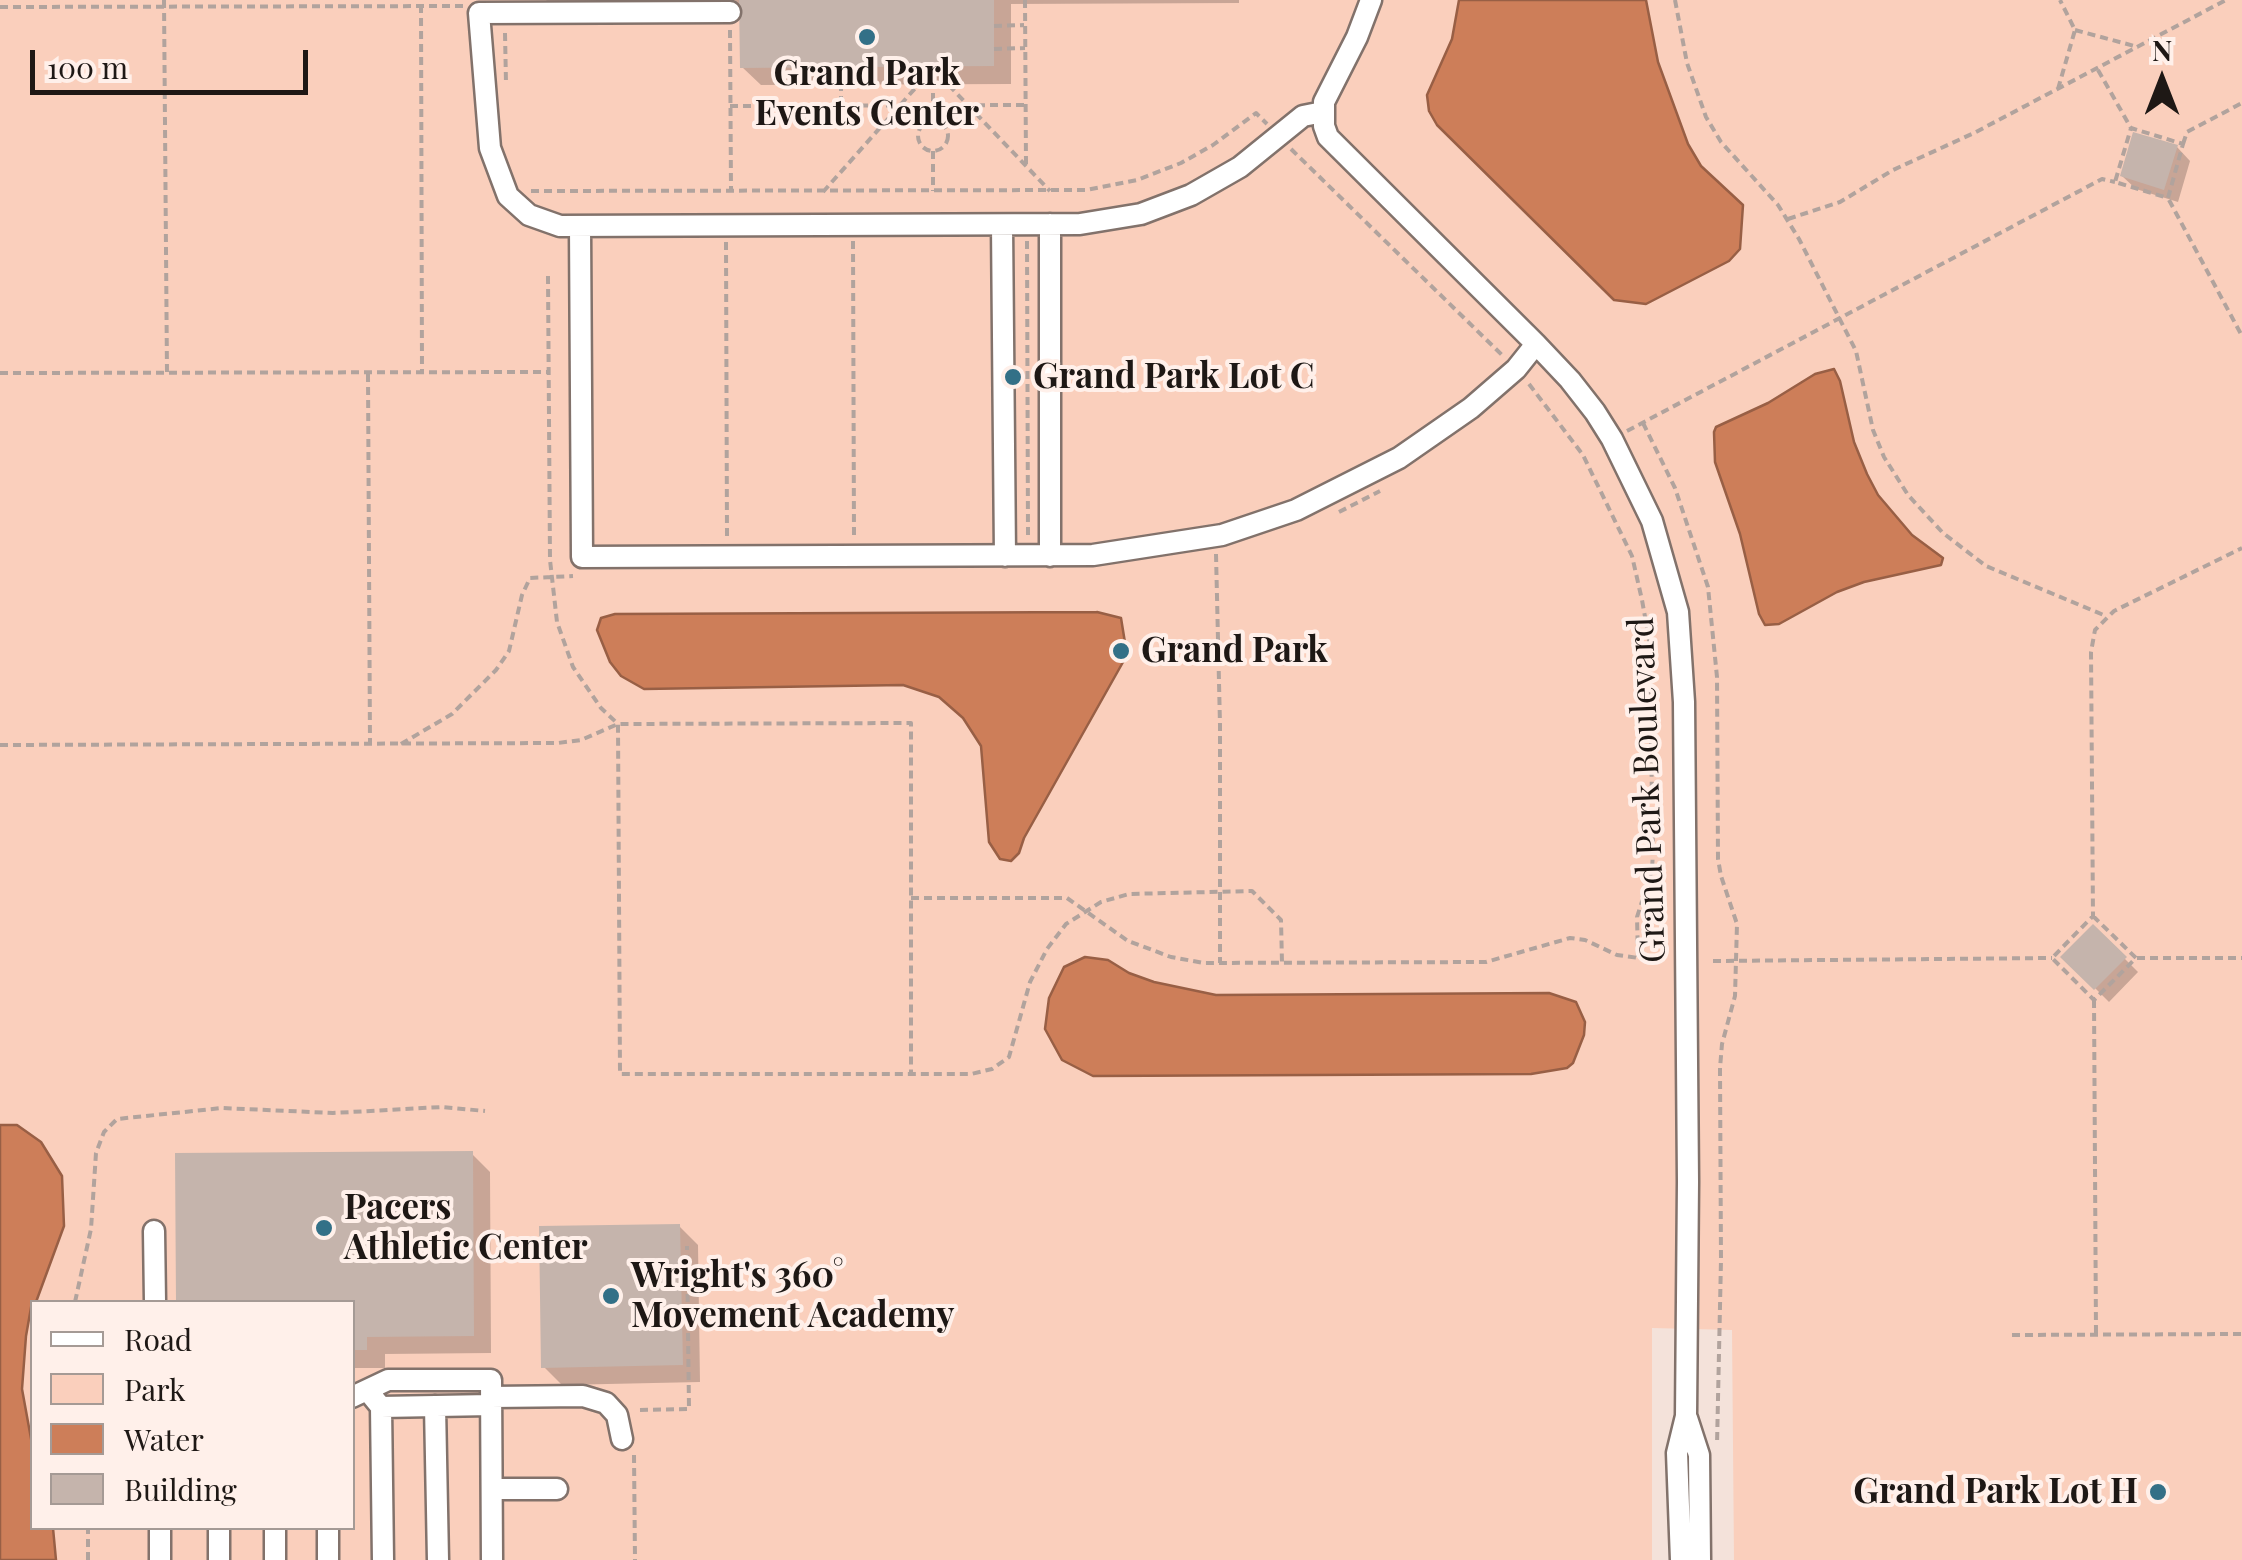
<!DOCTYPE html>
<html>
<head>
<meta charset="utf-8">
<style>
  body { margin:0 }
  #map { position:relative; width:2242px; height:1560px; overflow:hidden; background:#f4e2da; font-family:"Playfair Display",serif }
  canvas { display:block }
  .legend { position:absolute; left:30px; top:1300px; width:325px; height:230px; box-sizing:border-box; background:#fff0ea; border:2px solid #a59a95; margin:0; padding:12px 18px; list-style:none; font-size:30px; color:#1e1815 }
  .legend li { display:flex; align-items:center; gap:20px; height:50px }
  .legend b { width:50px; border:2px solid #a59a95 }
  .north { position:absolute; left:2112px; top:30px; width:100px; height:100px; -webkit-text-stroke:8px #fff0ea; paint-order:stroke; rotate:0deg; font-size:28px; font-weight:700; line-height:40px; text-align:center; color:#1e1815 }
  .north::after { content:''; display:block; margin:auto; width:35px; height:45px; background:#1e1815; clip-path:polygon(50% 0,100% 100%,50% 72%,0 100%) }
  .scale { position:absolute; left:30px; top:50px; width:278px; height:45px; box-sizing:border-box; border:5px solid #1e1815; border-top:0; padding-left:12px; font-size:30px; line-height:35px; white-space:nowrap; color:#1e1815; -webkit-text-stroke:8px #fff0ea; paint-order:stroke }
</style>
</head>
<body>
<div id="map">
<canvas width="2242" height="1560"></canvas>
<ul class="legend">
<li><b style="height:12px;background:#fff"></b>Road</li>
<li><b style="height:28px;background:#facfbc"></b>Park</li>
<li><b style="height:28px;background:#cd7e59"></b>Water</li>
<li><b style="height:28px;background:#c5b4ac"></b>Building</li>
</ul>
<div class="north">N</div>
<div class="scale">100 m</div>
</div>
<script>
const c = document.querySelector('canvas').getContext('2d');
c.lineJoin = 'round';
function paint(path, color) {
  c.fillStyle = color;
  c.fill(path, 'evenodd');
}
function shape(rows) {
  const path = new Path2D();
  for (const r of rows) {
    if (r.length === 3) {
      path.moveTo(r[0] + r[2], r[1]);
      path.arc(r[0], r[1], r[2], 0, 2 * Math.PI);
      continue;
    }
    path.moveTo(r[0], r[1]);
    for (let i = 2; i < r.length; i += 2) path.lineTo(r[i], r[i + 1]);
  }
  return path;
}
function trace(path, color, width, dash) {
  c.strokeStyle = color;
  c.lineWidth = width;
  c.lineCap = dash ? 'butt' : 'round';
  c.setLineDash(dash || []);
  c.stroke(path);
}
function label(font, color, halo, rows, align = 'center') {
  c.font = font + ' "Playfair Display",serif';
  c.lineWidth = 8;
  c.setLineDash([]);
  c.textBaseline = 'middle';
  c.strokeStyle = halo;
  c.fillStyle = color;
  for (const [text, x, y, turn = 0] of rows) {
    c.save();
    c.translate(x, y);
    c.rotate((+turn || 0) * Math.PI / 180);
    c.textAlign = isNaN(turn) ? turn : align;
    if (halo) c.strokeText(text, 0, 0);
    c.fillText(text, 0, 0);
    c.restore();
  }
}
paint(shape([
  [0,0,2242,0,2242,1560,1734,1560,1732,1330,1652,1328,1652,1560,0,1560],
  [32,1302,352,1302,352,1528,32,1528]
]), '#facfbc');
const water = shape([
  [1459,0,1646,0,1658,62,1688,144,1701,166,1743,205,1740,249,1729,261,1646,304,1614,300,1437,125,1429,111,1427,95,1452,39,1459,0],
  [1834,369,1840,381,1854,442,1867,474,1878,495,1912,535,1943,558,1941,565,1864,582,1837,592,1779,624,1765,625,1759,614,1740,534,1715,462,1714,432,1716,427,1768,403,1815,374,1834,369],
  [1097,612,1121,618,1127,655,1024,838,1019,853,1011,861,1000,859,989,842,981,746,963,718,939,697,903,685,644,689,621,676,610,662,597,630,601,618,615,614,1097,612],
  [1085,957,1108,960,1129,973,1154,982,1216,995,1549,993,1576,1002,1585,1022,1584,1035,1573,1063,1567,1068,1531,1074,1093,1076,1062,1060,1045,1029,1049,998,1064,967,1085,957],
  [0,1125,17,1125,41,1142,62,1176,64,1226,36,1302,32,1302,26,1336,22,1389,32,1444,32,1528,53,1528,56,1560,0,1560,0,1125]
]);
paint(water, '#cd7e59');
trace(water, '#985f45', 2.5);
paint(shape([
  [546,0,1239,0,1239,3,1011,4,1011,84,761,85,742,67,742,5,551,6],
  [2177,147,2190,161,2178,202,2136,189,2122,176],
  [2093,927,2138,972,2109,1002,2064,957],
  [472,1154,490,1172,491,1353,385,1354,385,1368,352,1368,352,1302,179,1302,178,1156],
  [679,1226,698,1245,700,1382,562,1385,544,1367]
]), '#0003');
paint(shape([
  [739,0,994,0,994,66,740,68],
  [2133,132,2178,145,2164,190,2120,176],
  [2093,924,2127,957,2094,990,2060,957],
  [473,1151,474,1336,367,1337,367,1350,352,1350,352,1302,176,1302,175,1153],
  [680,1224,683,1365,541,1368,539,1226]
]), '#c5b4ac');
const minor = shape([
  [1371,0,1357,37,1324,102,1324,126,1328,137,1536,344,1570,380,1595,412,1612,439,1652,521,1678,612,1684,702,1688,1182,1686,1416,1677,1453,1681,1560],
  [730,12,479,13,490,148,508,196,529,215,560,226,1080,224,1141,214,1191,195,1240,167,1303,116,1323,112],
  [1002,225,1005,556],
  [580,227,582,557,1093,555,1222,535,1296,510,1399,458,1471,408,1516,369,1536,344],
  [1050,556,1050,224],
  [154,1231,155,1302],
  [372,1396,381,1407,491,1405],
  [352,1397,388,1380,491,1380,492,1560],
  [491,1397,583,1396,606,1403,617,1415,622,1439],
  [435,1406,438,1560],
  [381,1407,383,1560],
  [1687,1418,1699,1455,1700,1560],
  [492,1489,557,1489],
  [160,1528,160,1560],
  [219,1528,219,1560],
  [275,1528,275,1560],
  [328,1528,328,1560]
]);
trace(minor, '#82726b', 25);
trace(shape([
  [164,0,167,374],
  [1025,0,1026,165],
  [1675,0,1687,63,1706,117,1721,142,1778,205,1799,239,1856,351,1873,430,1884,457,1908,495,1943,533,1986,566,2106,616],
  [421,5,422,372],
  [0,7,463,6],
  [994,26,1024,25],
  [730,30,731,190],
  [2075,30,2138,47],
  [505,33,506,83],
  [994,49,1025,48],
  [933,67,933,121],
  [2098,70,2131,128,2183,144,2168,198,2115,182,2131,128],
  [841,83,841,106],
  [2058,89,2075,30,2060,0],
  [730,106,1026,105],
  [933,136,15],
  [2183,144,2187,132,2242,103],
  [1291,149,1502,355],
  [933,151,933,191],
  [531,191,1086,190,1137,180,1181,163,1213,145,1256,113,1267,124],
  [823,192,926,76,933,75,940,76,1050,191],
  [2169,200,2242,336],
  [1788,219,1840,202,1893,170,1974,133,2226,0],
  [853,241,854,537],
  [1027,241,1028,536],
  [726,242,727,537],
  [548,276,550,560,557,622,573,667,601,708,618,724,620,1074,971,1074,992,1069,1009,1057,1030,982,1047,949,1066,924,1101,902,1129,894,1252,891,1281,920,1282,963],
  [0,373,549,372],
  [368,374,370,744],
  [1529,384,1583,455,1632,556,1642,600,1649,639,1653,851,1652,870,1637,917,1638,959],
  [1643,423,1675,488,1708,587,1717,677,1718,859,1721,876,1737,924,1735,996,1722,1044,1720,1068,1721,1260,1717,1445],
  [1627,431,2102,179,2115,182],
  [1339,512,1380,491],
  [1216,554,1220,725,1220,963],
  [401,744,452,714,496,670,509,651,522,595,530,578,573,576],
  [0,745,558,743,581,740,618,724,911,723,911,1073],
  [911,898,1067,898,1128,941,1171,957,1204,963,1486,962,1570,938,1585,940,1617,955,1660,961],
  [2093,916,2136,958,2094,1000,2052,958,2093,916,2091,652,2095,630,2114,611,2242,548],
  [2137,958,2242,958],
  [1713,961,2052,958],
  [2094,1000,2096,1334],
  [75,1302,91,1229,96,1153,104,1132,117,1119,222,1108,333,1113,442,1107,485,1111],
  [2012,1335,2242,1334],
  [640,1410,689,1409,687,1246],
  [634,1455,635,1560],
  [88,1560,88,1528]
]), '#b1a39d', 4, [8, 5]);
trace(minor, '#fff', 20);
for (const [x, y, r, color] of [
  [867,37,10,"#337087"],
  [1013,377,10,"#337087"],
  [1121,651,10,"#337087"],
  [324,1228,10,"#337087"],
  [611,1296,10,"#337087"],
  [2158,1492,10,"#337087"]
]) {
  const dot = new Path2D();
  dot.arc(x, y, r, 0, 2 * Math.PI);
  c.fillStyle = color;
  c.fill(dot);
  trace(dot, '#fff0ea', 4);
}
label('bold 35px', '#1e1815', '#fff0ea', [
  ["Grand Park",867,74,"center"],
  ["Events Center",867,114,"center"],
  ["Grand Park Lot C",1033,377],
  ["Grand Park",1141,651],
  ["Pacers",344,1208],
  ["Athletic Center",344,1248],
  ["Wright's 360°",631,1276],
  ["Movement Academy",631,1316],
  ["Grand Park Lot H",2138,1492,"right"]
], 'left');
label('35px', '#1e1815', '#fff0ea', [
  ["Grand Park Boulevard",1648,790,-92]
]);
</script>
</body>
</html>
